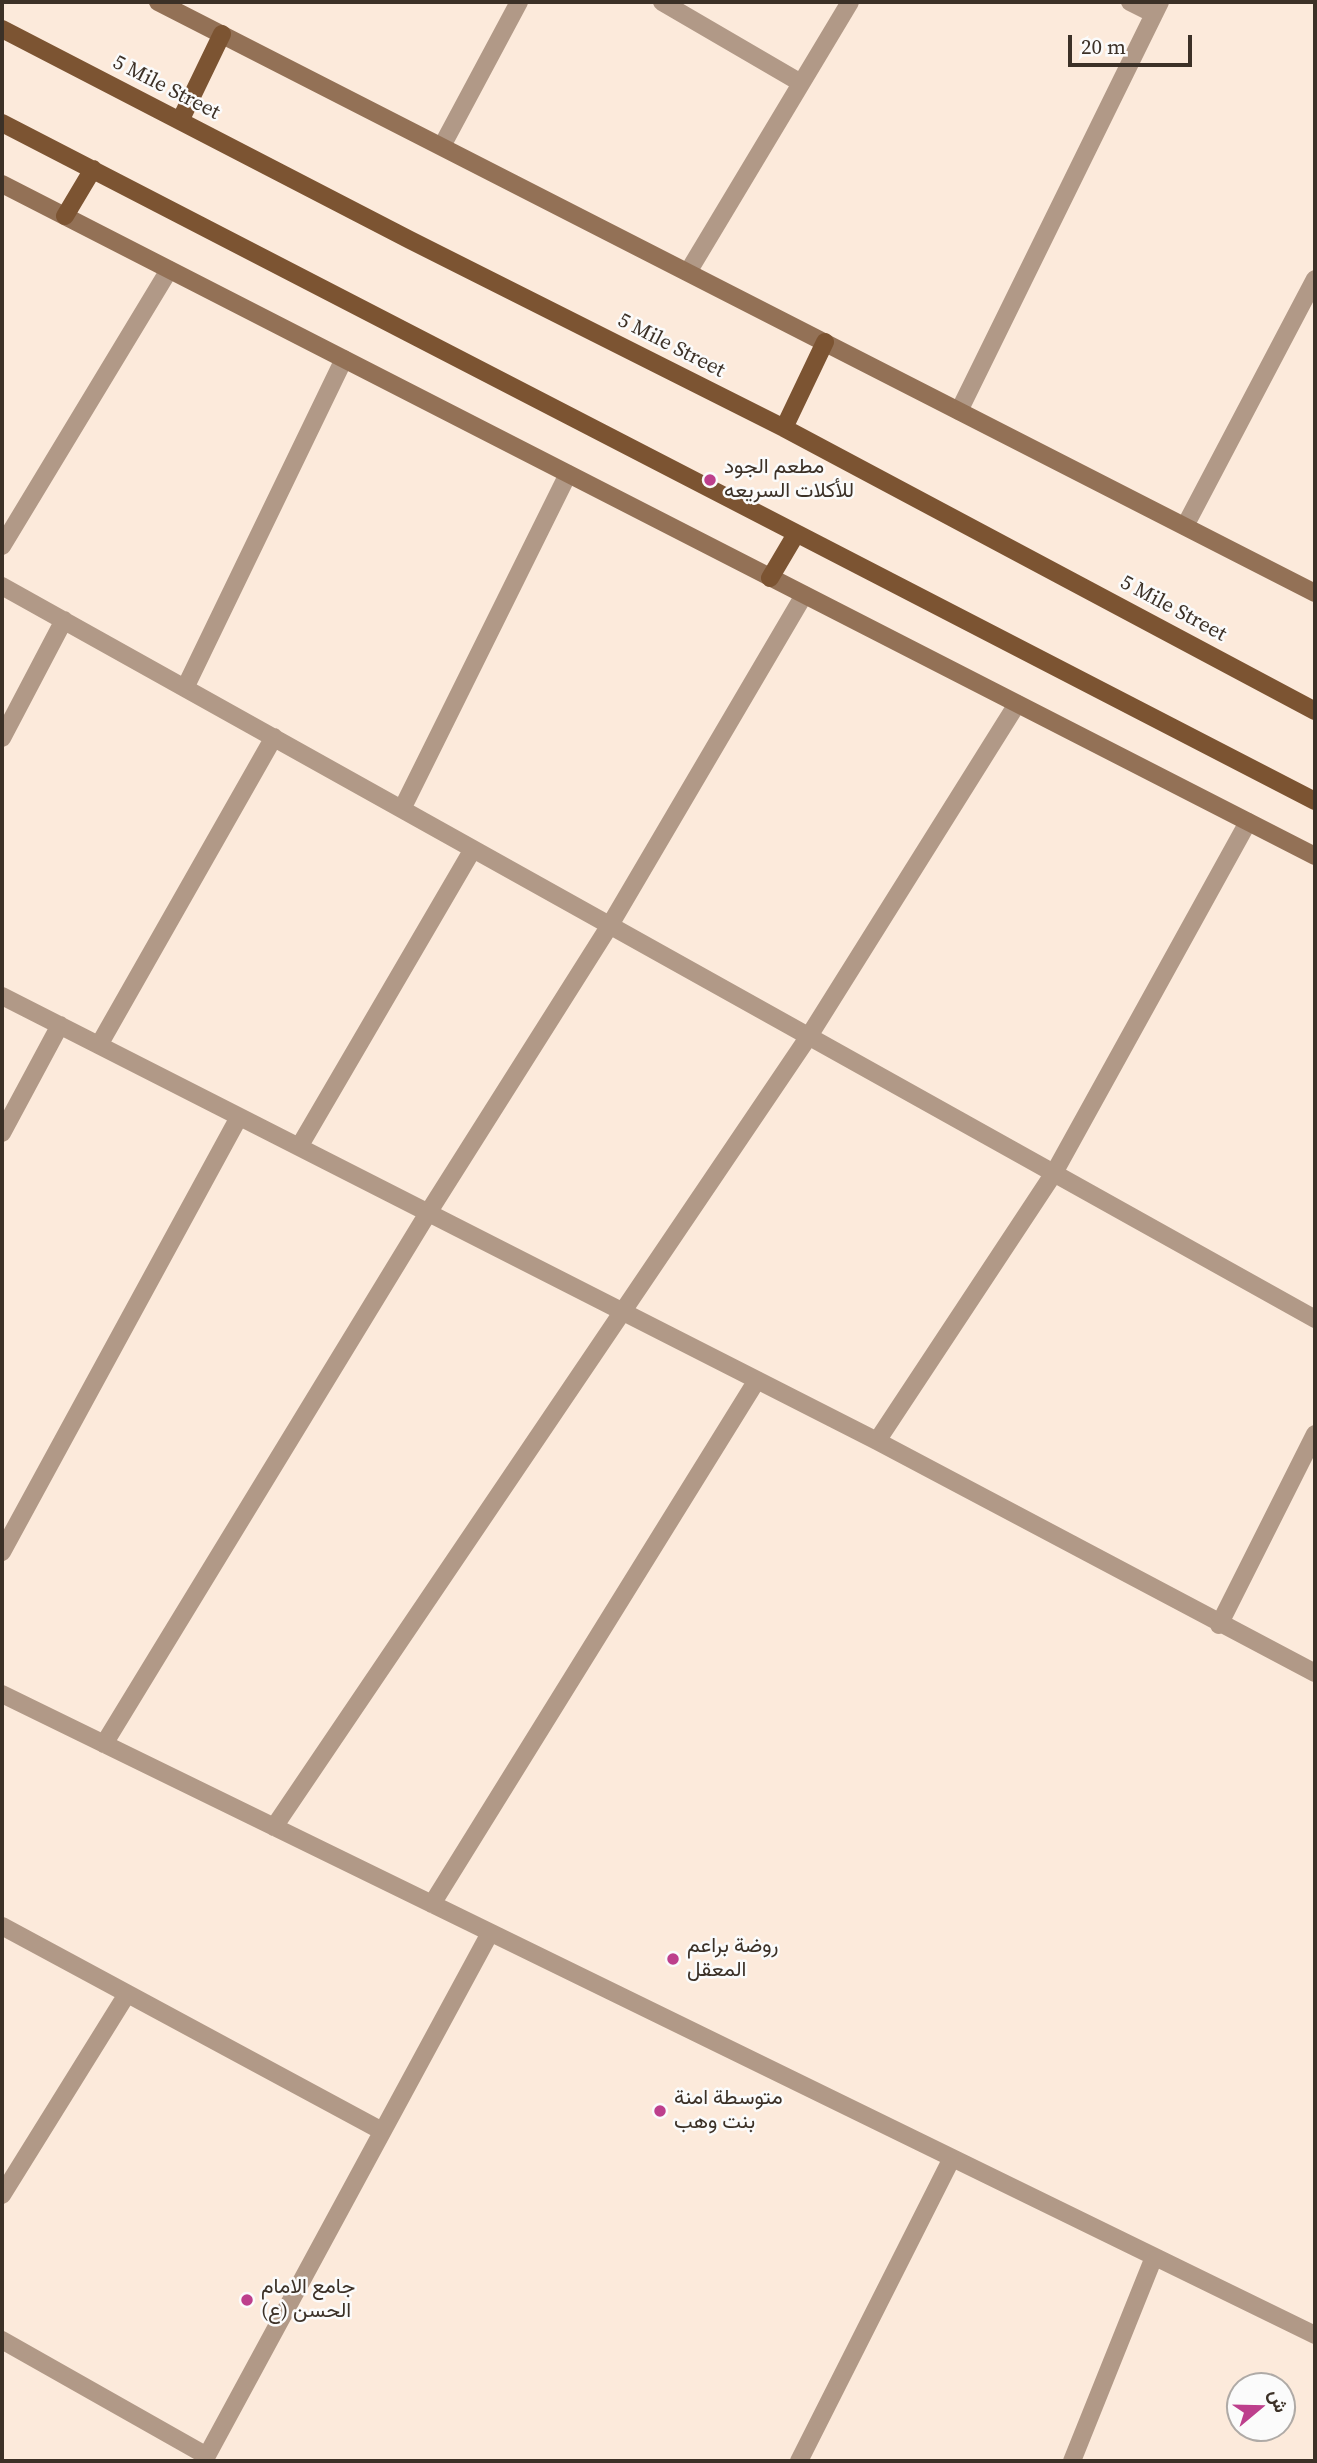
<!DOCTYPE html>
<html>
<head>
<meta charset="utf-8">
<style>
  body { margin:0 }
  #map { position:relative; width:1317px; height:2463px; overflow:hidden; background:#fceadb; font-family:"Source Serif 4",Vazirmatn,serif }
  canvas { display:block }
  .frame { position:absolute; inset:0; border:4px solid #3c3127; pointer-events:none }
  .north { position:absolute; left:1226px; top:2372px; width:70px; height:70px; box-sizing:border-box; background:#fbfbfb; border:2px solid #afaaa6; border-radius:50%; rotate:71deg; font-size:19px; font-weight:700; line-height:28px; text-align:center; color:#3c3127 }
  .north::after { content:''; display:block; margin:auto; width:24px; height:32px; background:#bd3f8c; clip-path:polygon(50% 0,100% 100%,50% 72%,0 100%) }
  .scale { position:absolute; left:1068px; top:35px; width:124px; height:32px; box-sizing:border-box; border:4px solid #3c3127; border-top:0; padding-left:9px; font-size:21px; line-height:24px; white-space:nowrap; color:#3c3127; -webkit-text-stroke:5px #fbfbfb; paint-order:stroke }
</style>
</head>
<body>
<div id="map">
<canvas width="1317" height="2463"></canvas>
<div class="frame"></div>
<div class="north">ش</div>
<div class="scale">20 m</div>
</div>
<script>
const c = document.querySelector('canvas').getContext('2d');
c.lineJoin = 'round';
function shape(rows) {
  const path = new Path2D();
  for (const r of rows) {
    path.moveTo(r[0], r[1]);
    for (let i = 2; i < r.length; i += 2) path.lineTo(r[i], r[i + 1]);
  }
  return path;
}
function trace(path, color, width, dash) {
  c.strokeStyle = color;
  c.lineWidth = width;
  c.lineCap = dash ? 'butt' : 'round';
  c.setLineDash(dash || []);
  c.stroke(path);
}
function label(font, color, halo, rows, align = 'center') {
  c.font = font + ' "Source Serif 4",Vazirmatn,serif';
  c.lineWidth = 5;
  c.setLineDash([]);
  c.textBaseline = 'middle';
  c.strokeStyle = halo;
  c.fillStyle = color;
  for (const [text, x, y, turn = 0] of rows) {
    c.save();
    c.translate(x, y);
    c.rotate((+turn || 0) * Math.PI / 180);
    c.textAlign = isNaN(turn) ? turn : align;
    if (halo) c.strokeText(text, 0, 0);
    c.fillText(text, 0, 0);
    c.restore();
  }
}
trace(shape([
  [662,2,801,83],
  [1130,2,1154,14],
  [442,146,519,2],
  [688,272,850,2],
  [959,411,1160,2],
  [1185,526,1315,279],
  [2,546,169,270],
  [2,586,1315,1319],
  [185,688,344,359],
  [2,738,64,620],
  [402,809,568,474],
  [2,996,877,1441,1315,1673],
  [99,1045,274,737],
  [2,1133,60,1025],
  [299,1147,473,849],
  [877,1441,1054,1173,1248,822],
  [2,1552,239,1117],
  [1219,1625,1315,1434],
  [2,1694,1315,2335],
  [104,1744,428,1213,610,925,804,595],
  [274,1827,809,1036,1017,704],
  [432,1904,757,1380],
  [2,1926,382,2131],
  [2,2195,127,1994],
  [2,2340,207,2456],
  [204,2461,490,1933],
  [799,2461,952,2158],
  [1072,2461,1154,2257]
]), '#b19987', 18);
trace(shape([
  [158,2,1315,593],
  [2,184,1315,856]
]), '#937156', 18);
trace(shape([
  [2,29,410,240,784,428,1315,711],
  [180,121,222,34],
  [2,123,1315,801],
  [65,216,93,169],
  [784,428,825,342],
  [770,578,796,534]
]), '#7c5432', 18);
for (const [x, y, r, color] of [
  [710,480,7,"#bd3f8c"],
  [673,1959,7,"#bd3f8c"],
  [660,2111,7,"#bd3f8c"],
  [247,2300,7,"#bd3f8c"]
]) {
  const dot = new Path2D();
  dot.arc(x, y, r, 0, 2 * Math.PI);
  c.fillStyle = color;
  c.fill(dot);
  trace(dot, '#fbfbfb', 2.5);
}
label('21px', '#3c3127', '#fbfbfb', [
  ["5 Mile Street",166,88,27],
  ["5 Mile Street",671,346,27],
  ["5 Mile Street",1173,609,28]
]);
label('21px', '#3c3127', '#fbfbfb', [
  ["مطعم الجود",724,468],
  ["للأكلات السريعه",724,492],
  ["روضة براعم",687,1947],
  ["المعقل",687,1971],
  ["متوسطة امنة",674,2099],
  ["بنت وهب",674,2123],
  ["جامع الامام",261,2288],
  ["الحسن (ع)",261,2312]
], 'left');
</script>
</body>
</html>
